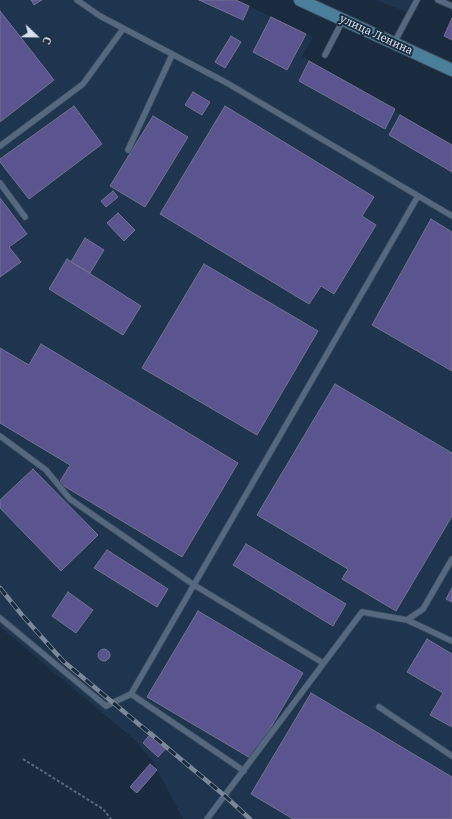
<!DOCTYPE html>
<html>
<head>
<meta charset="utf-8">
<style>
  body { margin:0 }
  #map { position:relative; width:452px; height:819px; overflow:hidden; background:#1a2b3f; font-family:"Noto Serif",serif }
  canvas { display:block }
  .north { position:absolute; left:16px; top:16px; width:40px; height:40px; -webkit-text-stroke:3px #1a2b3f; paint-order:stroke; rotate:112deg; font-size:11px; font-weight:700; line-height:16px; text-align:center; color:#d6e1ee }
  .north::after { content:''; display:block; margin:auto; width:14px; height:18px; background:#d6e1ee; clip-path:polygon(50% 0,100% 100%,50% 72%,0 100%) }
</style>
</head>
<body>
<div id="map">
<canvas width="452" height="819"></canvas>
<div class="north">С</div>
</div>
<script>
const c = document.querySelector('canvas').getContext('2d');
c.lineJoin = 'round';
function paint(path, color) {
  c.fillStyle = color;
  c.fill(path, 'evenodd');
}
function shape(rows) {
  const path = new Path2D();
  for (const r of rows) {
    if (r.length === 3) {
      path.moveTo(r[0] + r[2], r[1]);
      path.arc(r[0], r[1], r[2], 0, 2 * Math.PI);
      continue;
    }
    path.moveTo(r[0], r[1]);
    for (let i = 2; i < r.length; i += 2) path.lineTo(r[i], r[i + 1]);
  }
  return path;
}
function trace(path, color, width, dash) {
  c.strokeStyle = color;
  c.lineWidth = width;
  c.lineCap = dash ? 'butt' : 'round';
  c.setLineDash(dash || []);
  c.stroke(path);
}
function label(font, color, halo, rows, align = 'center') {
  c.font = font + ' "Noto Serif",serif';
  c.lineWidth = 4;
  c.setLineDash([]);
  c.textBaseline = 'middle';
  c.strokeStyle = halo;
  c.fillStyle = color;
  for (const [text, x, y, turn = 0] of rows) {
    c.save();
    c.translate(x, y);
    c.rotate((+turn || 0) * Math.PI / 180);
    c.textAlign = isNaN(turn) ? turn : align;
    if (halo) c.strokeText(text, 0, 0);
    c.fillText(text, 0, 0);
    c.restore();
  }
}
paint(shape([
  [0,0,236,0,313,37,302,56,452,145,452,819,183,819,153,762,136,741,0,627],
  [376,0,412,0,407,12]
]), '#1f344e');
const building = shape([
  [31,0,42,0,34,5,31,0],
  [199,0,236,0,249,6,243,20,199,0],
  [0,11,54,80,0,122,0,11],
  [271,17,306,34,287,70,253,52,271,17],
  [452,18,452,40,444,36,452,18],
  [231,36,241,42,225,68,215,62,231,36],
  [309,61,395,109,385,129,299,81,309,61],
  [193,92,210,102,202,115,185,105,193,92],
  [74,106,102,144,29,199,0,162,0,159,74,106],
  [225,106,374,197,362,216,376,225,334,294,321,286,309,304,160,214,225,106],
  [400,115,452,145,452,172,389,135,400,115],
  [153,116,188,137,145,207,110,186,153,116],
  [113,191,118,197,106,207,101,201,113,191],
  [0,198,27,234,9,247,21,262,0,277,0,198],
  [118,213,135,230,124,241,107,223,118,213],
  [431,219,452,232,452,371,372,325,431,219],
  [85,238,104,250,90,273,71,262,85,238],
  [67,259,141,306,123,335,49,289,67,259],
  [204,264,318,331,257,435,142,368,204,264],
  [41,344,238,463,182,557,59,483,70,465,0,423,0,348,29,365,41,344],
  [335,384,452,453,452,516,396,611,342,579,348,569,257,515,335,384],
  [33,469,98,535,61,571,0,508,0,500,33,469],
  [246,544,346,604,333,626,233,565,246,544],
  [107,550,168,589,157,607,94,568,107,550],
  [452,588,452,602,446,599,452,588],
  [68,592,93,610,76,633,52,616,68,592],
  [198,611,303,673,252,759,147,697,198,611],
  [427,639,452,654,452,727,430,715,443,693,407,672,427,639],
  [104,655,6],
  [311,693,452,777,452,819,293,819,251,794,311,693],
  [152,732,168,746,158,757,143,743,152,732],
  [150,764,157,770,137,793,130,787,150,764]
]);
paint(building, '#5a548f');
trace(building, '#73728e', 1);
const lane = shape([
  [77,0,100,16,227,83,452,216],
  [438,0,452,6],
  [394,43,417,0],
  [325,55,343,20],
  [0,146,83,84,123,29],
  [128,150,172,55],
  [0,183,25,217],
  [0,436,46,470,70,499,194,585,323,663],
  [0,618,106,706,131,694,244,771],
  [407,620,452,641],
  [131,694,418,196],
  [379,707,452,756],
  [207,819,362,612,407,620,423,609,452,559]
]);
const secondary = shape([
  [300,0,452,70]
]);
trace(lane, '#3b4959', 7);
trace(secondary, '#3b4959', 14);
trace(shape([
  [23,759,103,809,111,819]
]), '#5a697a', 2, [3, 2]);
trace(lane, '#55687f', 5.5);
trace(secondary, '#4b7e98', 12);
const rail = shape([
  [0,588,22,615,63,661,225,796,250,819]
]);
trace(rail, '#7a8899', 4.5);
trace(rail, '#1a2b3f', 3, [9]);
label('11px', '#d6e1ee', '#1a2b3f', [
  ["улица Ленина",376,35,25]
]);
</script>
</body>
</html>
